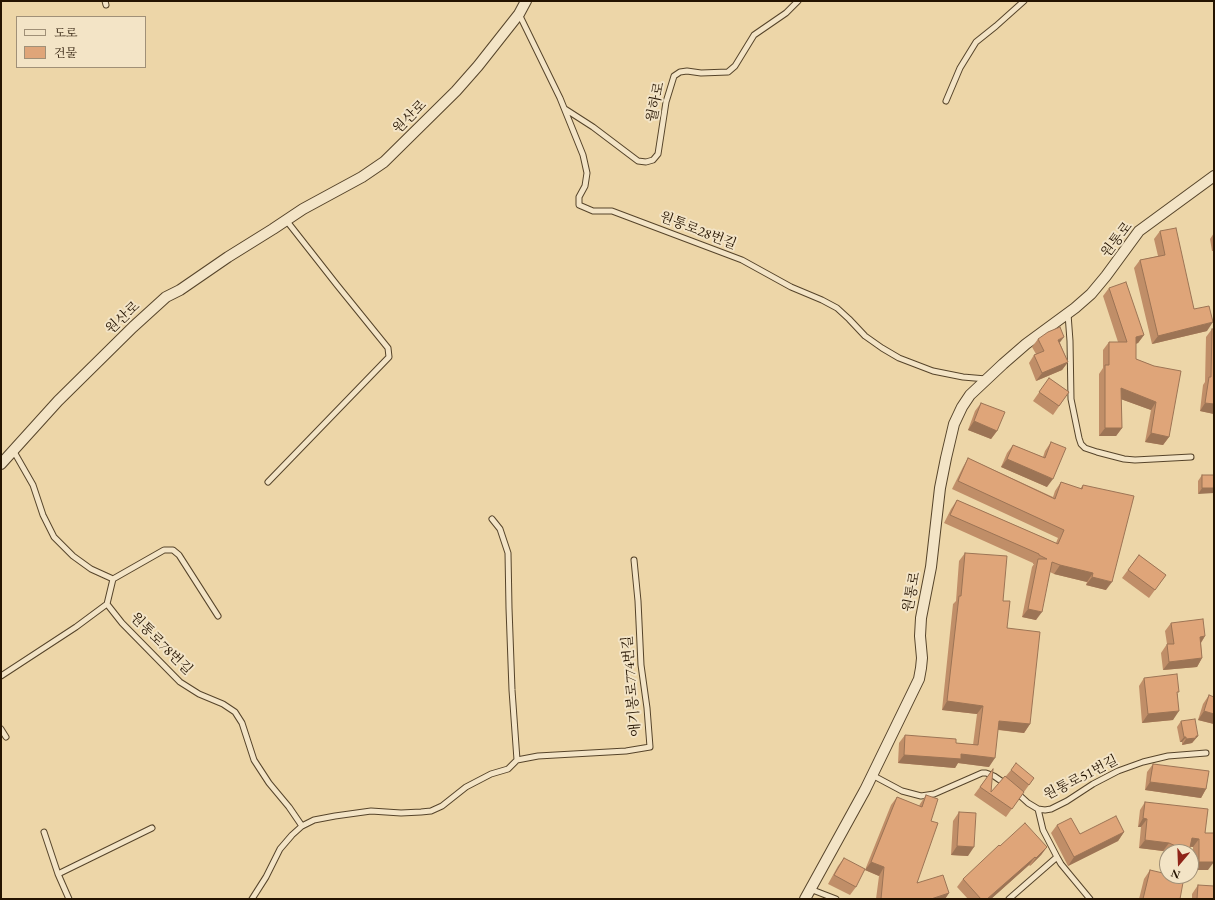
<!DOCTYPE html>
<html>
<head>
<meta charset="utf-8">
<style>
  body { margin:0 }
  #map { position:relative; width:1215px; height:900px; overflow:hidden; background:#edd6a8; font-family:"EB Garamond","Noto Serif KR",serif }
  canvas { display:block }
  .frame { position:absolute; inset:0; border:2px solid #241300; pointer-events:none }
  .legend { position:absolute; left:16px; top:16px; width:130px; height:52px; box-sizing:border-box; background:#f3e4c6; border:1px solid #a09077; margin:0; padding:5px 7px; list-style:none; font-size:12px; color:#241300 }
  .legend li { display:flex; align-items:center; gap:8px; height:20px }
  .legend b { width:20px; border:1px solid #a09077 }
  .north { position:absolute; left:1159px; top:844px; width:40px; height:40px; box-sizing:border-box; background:#f3e4c6; border:1px solid #a09077; border-radius:50%; rotate:199deg; font-size:11px; font-weight:700; line-height:16px; text-align:center; color:#241300 }
  .north::after { content:''; display:block; margin:auto; width:14px; height:18px; background:#8f2418; clip-path:polygon(50% 0,100% 100%,50% 72%,0 100%) }
</style>
</head>
<body>
<div id="map">
<canvas width="1215" height="900"></canvas>
<div class="frame"></div>
<ul class="legend">
<li><b style="height:5px;background:#f3e4c6"></b>도로</li>
<li><b style="height:11px;background:#dfa579"></b>건물</li>
</ul>
<div class="north">N</div>
</div>
<script>
const c = document.querySelector('canvas').getContext('2d');
c.lineJoin = 'round';
function shape(rows) {
  const path = new Path2D();
  for (const r of rows) {
    path.moveTo(r[0], r[1]);
    for (let i = 2; i < r.length; i += 2) path.lineTo(r[i], r[i + 1]);
  }
  return path;
}
function trace(path, color, width, dash) {
  c.strokeStyle = color;
  c.lineWidth = width;
  c.lineCap = dash ? 'butt' : 'round';
  c.setLineDash(dash || []);
  c.stroke(path);
}
function paint(path, color) {
  c.fillStyle = color;
  c.fill(path, 'evenodd');
}
function label(font, color, halo, rows, align = 'center') {
  c.font = font + ' "EB Garamond","Noto Serif KR",serif';
  c.lineWidth = 4;
  c.setLineDash([]);
  c.textBaseline = 'middle';
  c.strokeStyle = halo;
  c.fillStyle = color;
  for (const [text, x, y, turn = 0] of rows) {
    c.save();
    c.translate(x, y);
    c.rotate((+turn || 0) * Math.PI / 180);
    c.textAlign = isNaN(turn) ? turn : align;
    if (halo) c.strokeText(text, 0, 0);
    c.fillText(text, 0, 0);
    c.restore();
  }
}
const service = shape([
  [105,1,106,5],
  [519,14,560,98,583,155,587,173,585,186,579,197,579,205,593,211,612,211,742,260,791,287,822,300,837,308,849,319,865,336,882,348,899,358,933,371,963,377,986,379],
  [946,101,960,68,976,42,996,26,1024,1],
  [565,109,593,127,638,161,646,162,653,160,658,154,666,102,674,76,680,72,687,71,701,73,728,72,735,66,754,35,786,13,798,1],
  [1068,314,1070,341,1071,399,1079,438,1081,444,1085,448,1097,452,1124,459,1135,460,1191,457],
  [13,450,33,485,43,515,54,537,73,556,91,569,113,579,107,604,122,623,180,682,199,694,223,704,235,712,242,723,254,760,269,783,289,807,302,826],
  [268,482,389,357,388,348,337,285,286,220],
  [113,579,164,550,173,550,179,555,218,616],
  [1,676,76,627,107,604],
  [1,729,6,737],
  [517,760,538,756,626,751,650,747,647,708,641,665,638,601,634,560],
  [872,775,902,791,921,796,934,794,982,773,986,773,994,776,1007,785],
  [1016,792,1028,803,1038,809,1045,810,1051,809,1067,801,1093,784,1118,771,1143,762,1168,756,1206,753],
  [1038,809,1043,830,1057,857,1061,864,1090,899],
  [44,832,58,874],
  [810,889,836,899],
  [69,899,58,874,152,828],
  [252,899,266,877,280,849,292,835,302,826,314,820,335,816,371,811,401,813,421,812,431,811,442,806,466,787,491,774,508,769,517,760,512,690,509,608,508,553,500,529,492,519],
  [1009,899,1057,857]
]);
const minor = shape([
  [1,464,58,401,133,327,166,297,180,290,228,257,273,229,303,209,362,177,384,162,456,91,478,66,519,14,526,1],
  [805,899,865,790,919,679,921,668,922,658,920,636,921,618,931,567,940,488,946,458,954,424,962,407,970,395,1003,364,1026,344,1075,308,1091,294,1106,276,1139,231,1214,176]
]);
trace(service, '#56442a', 7);
trace(minor, '#56442a', 12);
trace(service, '#f3e4c6', 5);
trace(minor, '#f3e4c6', 10);
paint(shape([
  [1160,231,1194,309,1207,331,1152,344,1134,268,1140,260,1158,256,1154,239],
  [1214,233,1214,251,1212,251,1210,239],
  [1109,288,1144,335,1138,343,1136,344,1136,359,1154,366,1169,437,1163,445,1145,442,1151,410,1121,399,1122,428,1116,436,1099,436,1099,374,1103,368,1103,350,1109,342,1118,342,1103,296],
  [1212,329,1214,329,1214,414,1200,411,1203,385,1205,382,1206,337],
  [1038,339,1060,343,1068,362,1062,370,1036,381,1029,363,1034,355,1036,354,1032,347],
  [1049,378,1069,392,1053,415,1033,401],
  [981,403,997,431,991,439,968,430,975,411],
  [1051,442,1047,487,1001,467,1007,453,1013,445,1043,457,1045,451],
  [968,458,1053,497,1055,491,1061,482,1080,489,1083,485,1106,590,1086,585,1087,582,1054,574,1050,572,1036,620,1022,617,1032,567,1034,564,1033,564,1033,563,944,523,951,509,957,500,1056,543,1058,538,952,489,963,467],
  [1202,475,1214,475,1198,494,1198,481],
  [965,553,1003,601,1007,628,1030,724,1024,733,998,730,989,767,958,763,955,768,898,763,899,743,905,735,956,743,973,745,977,714,942,710,953,604,956,601,959,561],
  [1139,555,1166,575,1149,598,1122,578],
  [1171,623,1205,636,1201,643,1202,658,1197,667,1163,670,1161,653,1167,644,1165,631],
  [1144,678,1178,694,1173,720,1142,723,1139,686],
  [1209,695,1214,724,1198,720,1203,704],
  [1181,721,1198,736,1192,743,1182,745,1182,742,1180,742,1177,727],
  [1153,764,1206,789,1201,798,1145,790,1147,772],
  [993,769,991,792,1006,776,1011,770,1034,778,1006,817,974,795],
  [926,795,931,821,917,883,949,893,945,899,876,899,879,876,865,870,891,805,897,797,919,806,920,804],
  [1145,802,1205,833,1208,870,1193,870,1193,847,1190,847,1189,852,1167,852,1167,853,1163,851,1139,848,1141,827,1138,827,1140,810],
  [959,812,968,856,951,855,953,821],
  [1057,825,1080,834,1124,832,1118,841,1068,866,1051,833],
  [1000,846,1047,847,1041,855,1030,866,1029,865,991,899,968,899,957,887,963,879],
  [844,858,856,887,850,895,828,884,838,866],
  [1150,870,1180,899,1139,899,1144,879],
  [1198,885,1214,899,1192,899,1192,894]
]), '#c08e68');
paint(shape([
  [1213,322,1207,331,1152,344,1158,336],
  [1144,335,1138,343,1130,345,1136,337],
  [1064,337,1058,345,1058,340],
  [1068,362,1062,370,1036,381,1042,373],
  [1121,388,1156,402,1151,410,1115,397],
  [1205,403,1214,404,1214,414,1200,411],
  [974,421,997,431,991,439,968,430],
  [1105,428,1122,428,1116,436,1099,436],
  [1151,433,1169,437,1163,445,1145,442],
  [1007,459,1053,479,1047,487,1001,467],
  [1202,488,1214,488,1214,493,1198,494],
  [1060,565,1093,573,1087,582,1054,574],
  [1092,577,1112,582,1106,590,1086,585],
  [1028,609,1042,612,1036,620,1022,617],
  [1205,636,1200,644,1200,637],
  [1202,658,1197,667,1163,670,1169,662],
  [947,701,983,706,977,714,942,710],
  [1179,711,1173,720,1142,723,1148,714],
  [1204,711,1214,714,1214,724,1198,720],
  [999,721,1030,724,1024,733,993,729],
  [1196,736,1198,736,1192,743,1182,745,1186,739],
  [1184,737,1186,737,1182,742,1180,742],
  [961,754,995,758,989,767,958,763,955,768,898,763,904,755],
  [1150,782,1206,789,1201,798,1145,790],
  [1143,818,1147,819,1141,827,1138,827],
  [1124,832,1118,841,1068,866,1074,857],
  [1192,838,1199,839,1193,847,1186,846],
  [1145,840,1169,843,1163,851,1139,848],
  [957,846,974,847,968,856,951,855],
  [1047,847,1041,855,1030,866,1036,858],
  [1035,857,1029,865,991,899,987,899],
  [871,862,884,867,879,876,865,870],
  [1199,862,1214,862,1208,870,1193,870],
  [949,893,945,899,931,899]
]), '#9c7455');
const building = shape([
  [1176,228,1194,309,1209,306,1213,322,1158,336,1140,260,1165,255,1160,231,1176,228],
  [1126,282,1144,335,1136,337,1136,359,1154,366,1181,371,1169,437,1151,433,1156,402,1121,388,1122,428,1105,428,1105,365,1109,365,1109,342,1127,342,1109,288,1126,282],
  [1060,327,1064,337,1058,340,1068,362,1042,373,1034,355,1044,351,1038,339,1048,332,1060,327],
  [1212,329,1214,329,1214,404,1205,403,1209,377,1211,377,1212,329],
  [1049,378,1069,392,1059,406,1039,392,1049,378],
  [981,403,1005,412,997,431,974,421,981,403],
  [1051,442,1066,448,1053,479,1007,459,1013,445,1045,458,1051,442],
  [968,458,1055,499,1061,482,1082,489,1083,485,1134,496,1112,582,1092,577,1093,573,1060,565,1052,562,1042,612,1028,609,1038,559,1047,559,1039,555,1039,554,950,515,957,500,1058,544,1064,530,958,481,968,458],
  [1202,475,1214,475,1214,488,1202,488,1202,475],
  [965,553,1007,556,1003,601,1010,601,1007,628,1040,632,1030,724,999,721,995,758,961,754,961,759,904,755,905,735,956,739,956,743,978,745,983,706,947,701,959,596,961,596,965,553],
  [1139,555,1166,575,1155,590,1128,570,1139,555],
  [1203,619,1205,636,1200,637,1202,658,1169,662,1167,644,1174,644,1171,623,1203,619],
  [1177,674,1179,692,1177,692,1179,711,1148,714,1144,678,1177,674],
  [1209,695,1214,697,1214,714,1204,711,1209,695],
  [1195,719,1198,736,1196,736,1196,738,1186,739,1186,737,1184,737,1181,721,1195,719],
  [1016,763,1034,778,1029,785,1011,770,1016,763],
  [1153,764,1209,771,1206,789,1150,782,1153,764],
  [993,769,991,792,1005,776,1024,792,1012,809,980,787,993,769],
  [926,795,938,799,931,821,938,823,917,883,943,875,949,893,931,899,881,899,884,867,871,862,897,797,922,807,926,795],
  [1145,802,1208,809,1205,833,1214,833,1214,862,1199,862,1199,839,1192,838,1189,852,1169,843,1145,840,1147,819,1143,818,1145,802],
  [959,812,976,813,974,847,957,846,959,812],
  [1116,816,1124,832,1074,857,1057,825,1071,818,1080,834,1116,816],
  [1025,823,1047,847,1036,858,1035,857,987,899,981,899,963,879,999,845,1000,846,1025,823],
  [844,858,865,869,856,887,834,875,844,858],
  [1150,870,1167,874,1167,876,1178,876,1184,877,1180,899,1143,899,1150,870],
  [1198,885,1214,886,1214,899,1197,899,1198,885]
]);
paint(building, '#dfa579');
trace(building, '#9c7455', 1);
label('14px', '#241300', '#f3e4c6', [
  ["월하로",656,102,-78],
  ["원산로",410,117,-45],
  ["원통로28번길",698,231,21],
  ["원통로",1117,240,-52],
  ["원산로",123,318,-43],
  ["원통로",912,592,-79],
  ["원통로78번길",161,644,45],
  ["애기봉로774번길",632,686,-95],
  ["원통로51번길",1081,778,-27]
]);
</script>
</body>
</html>
